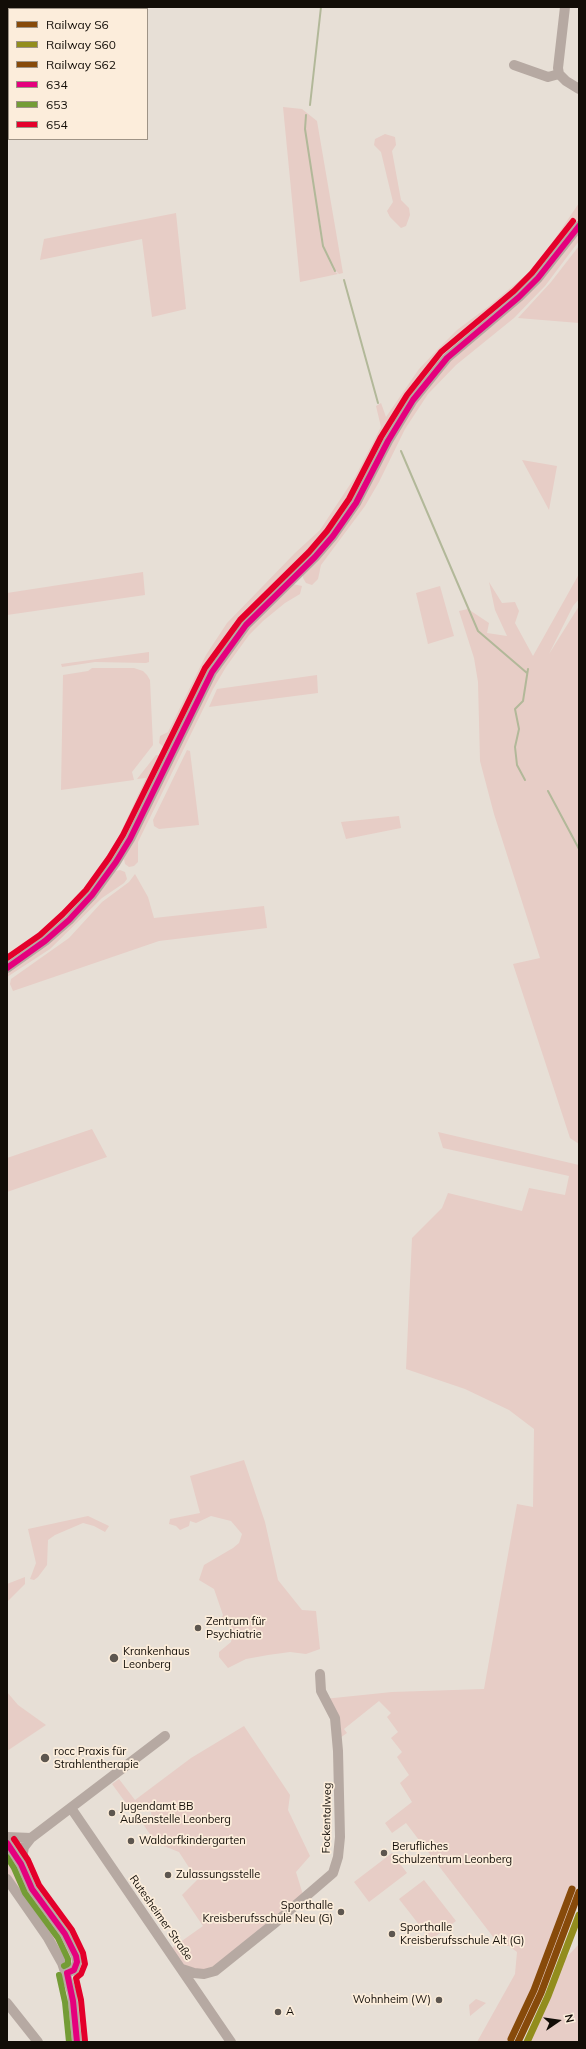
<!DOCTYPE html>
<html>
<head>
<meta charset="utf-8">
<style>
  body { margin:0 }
  #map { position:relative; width:586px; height:2049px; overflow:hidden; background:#e7dfd6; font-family:Mulish,sans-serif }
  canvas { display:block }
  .frame { position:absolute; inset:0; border:8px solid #120d07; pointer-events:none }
  .legend { position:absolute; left:8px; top:8px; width:140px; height:132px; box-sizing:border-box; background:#fceddb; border:1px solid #9e9386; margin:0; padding:5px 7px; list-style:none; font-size:12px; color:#120d07 }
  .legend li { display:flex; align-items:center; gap:8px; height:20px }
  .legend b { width:20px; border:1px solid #9e9386 }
  .north { position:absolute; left:538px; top:2001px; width:40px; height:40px; -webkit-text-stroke:3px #fceddb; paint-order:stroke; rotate:77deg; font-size:11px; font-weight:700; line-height:16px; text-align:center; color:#120d07 }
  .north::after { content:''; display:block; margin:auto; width:14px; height:18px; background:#120d07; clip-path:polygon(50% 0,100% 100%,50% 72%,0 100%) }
</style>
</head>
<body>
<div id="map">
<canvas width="586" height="2049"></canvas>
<div class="frame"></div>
<ul class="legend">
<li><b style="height:5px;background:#874a0a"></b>Railway S6</li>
<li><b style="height:5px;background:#928d1d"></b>Railway S60</li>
<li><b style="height:5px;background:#874a0a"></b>Railway S62</li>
<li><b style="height:5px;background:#e5007d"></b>634</li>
<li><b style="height:5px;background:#749c36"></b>653</li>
<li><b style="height:5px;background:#e4002b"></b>654</li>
</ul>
<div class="north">N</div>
</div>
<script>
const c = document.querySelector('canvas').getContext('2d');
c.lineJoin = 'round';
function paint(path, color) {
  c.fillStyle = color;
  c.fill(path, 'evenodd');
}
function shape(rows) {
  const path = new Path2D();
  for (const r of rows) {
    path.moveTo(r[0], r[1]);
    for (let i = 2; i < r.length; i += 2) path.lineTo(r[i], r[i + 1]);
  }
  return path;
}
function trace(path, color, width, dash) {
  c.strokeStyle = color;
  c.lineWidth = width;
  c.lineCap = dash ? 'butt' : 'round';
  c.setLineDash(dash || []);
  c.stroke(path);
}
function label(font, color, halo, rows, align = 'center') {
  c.font = font + ' Mulish,sans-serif';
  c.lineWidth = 3.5;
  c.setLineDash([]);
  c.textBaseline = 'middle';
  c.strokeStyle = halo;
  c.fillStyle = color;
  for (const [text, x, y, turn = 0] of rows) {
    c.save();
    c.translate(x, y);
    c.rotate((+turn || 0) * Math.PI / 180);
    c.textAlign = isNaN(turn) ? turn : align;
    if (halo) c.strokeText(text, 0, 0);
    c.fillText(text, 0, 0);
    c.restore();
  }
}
paint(shape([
  [283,107,302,109,317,121,343,273,339,274,334,269,324,246,305,130,323,247,333,270,338,274,300,282],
  [385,134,395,137,396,145,392,151,401,200,409,208,410,215,406,226,401,228,390,217,387,211,393,202,381,152,374,145,375,139],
  [579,203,579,218,530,281,442,358,425,377,404,406,355,497,329,535,311,555,259,606,233,635,211,668,171,745,165,748,159,743,160,736,168,732,206,655,227,623,295,553,320,530,355,477,381,427,376,406,381,403,386,417,419,369,437,350,457,330,489,306,527,274,552,243],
  [176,213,186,309,152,317,142,239,40,260,44,239],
  [579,233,579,241,545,286,514,318,456,365,428,394,405,429,379,482,365,506,321,565,318,579,312,585,306,583,303,578,303,574,391,443,414,404,449,362,540,282],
  [579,246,579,323,518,318,551,282],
  [522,460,557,466,549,510],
  [143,572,145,595,7,615,7,593],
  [579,574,579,599,573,606,549,654,579,606,579,1144,570,1138,513,964,540,958,494,814,480,761,478,682,474,658,459,611,468,609,489,623,487,633,507,636,495,610,489,582,502,603,515,602,519,611,515,623,533,656],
  [293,584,302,586,300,594,285,603,263,621,249,635,226,667,213,689,138,842,138,862,134,866,129,867,125,864,124,859,211,682,248,629],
  [440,586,454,636,428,644,416,593],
  [149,652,149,662,146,663,95,662,62,667,61,664],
  [92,668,134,668,143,671,147,675,150,680,153,745,132,772,134,780,61,790,63,675,88,671],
  [317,675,318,693,209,707,217,689],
  [187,750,190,751,199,825,159,829,154,826,153,820],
  [156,755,162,756,164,761,136,819,111,863,79,903,76,904,101,867,119,836,146,778,137,779],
  [399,816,401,828,346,839,341,822],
  [120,870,125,872,127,879,124,883,102,898,50,949,7,977,7,972,115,871],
  [135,874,148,897,154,918,264,906,267,928,159,941,13,991,10,984,11,979,69,938,102,902,129,882],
  [92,1129,107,1157,7,1192,7,1158],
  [438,1132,579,1165,579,1882,533,2006,513,2042,477,2042,515,1974,517,1952,509,1946,500,1946,406,1823,392,1833,385,1823,412,1802,400,1783,409,1775,397,1757,402,1752,391,1738,398,1732,387,1717,391,1713,379,1701,344,1729,347,1733,337,1740,324,1699,392,1692,484,1689,517,1504,533,1507,534,1429,509,1410,465,1389,406,1369,412,1238,442,1208,448,1193,522,1211,529,1188,565,1195,569,1176,443,1148],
  [244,1460,265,1522,278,1580,302,1610,316,1611,320,1649,306,1654,290,1652,268,1655,246,1659,228,1668,219,1657,219,1652,231,1642,233,1632,222,1617,223,1615,214,1589,199,1580,204,1565,233,1548,239,1543,242,1534,231,1521,211,1516,196,1523,190,1521,189,1526,180,1530,176,1526,169,1524,170,1519,200,1513,190,1476],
  [88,1516,109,1526,105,1532,94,1526,83,1523,55,1535,48,1540,47,1565,38,1577,34,1580,30,1579,36,1563,28,1529],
  [25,1577,25,1584,7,1602,7,1584],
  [7,1692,18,1705,46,1725,7,1751],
  [244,1726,290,1795,288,1810,310,1856,296,1872,304,1898,215,1971,182,1969,169,1950,203,1926,182,1895,197,1880,179,1852,156,1843,143,1824,152,1818,149,1803,134,1814,112,1784,119,1779,135,1800,191,1758],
  [7,1843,76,1956,67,1973,7,1879],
  [392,1853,407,1873,369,1902,354,1882],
  [424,1880,456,1921,431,1940,399,1899],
  [579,1944,579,2042,530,2042,552,1995,563,1961],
  [476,1999,486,2003,470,2016,469,2005]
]), '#e7cdc6');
trace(shape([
  [310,105,321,7],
  [306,115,305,129,323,246,335,271],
  [344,280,378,403],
  [401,451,478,631,527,673],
  [525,780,517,765,515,747,519,729,515,709,523,701,528,669],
  [548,791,579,849]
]), '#b2b899', 2);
trace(shape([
  [565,7,558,68,559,74,566,81,579,89],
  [514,65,548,77,559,74],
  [7,968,45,941,69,920,92,895,116,862,130,839,212,672,246,625,315,557,333,536,356,503,388,441,413,400,447,358,519,297,538,278,579,226],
  [71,1808,231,2042],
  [7,1837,31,1838],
  [7,1843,21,1864,32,1889,65,1934,76,1956,77,1962,74,1970,67,1973],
  [21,1864,24,1847,31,1838,165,1736],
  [7,1879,48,1938,62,1963,72,1993,77,2042],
  [182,1969,194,1973,204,1974,215,1971,276,1922,333,1873,338,1857,340,1837,338,1751,335,1718,321,1691,320,1674],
  [7,2003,38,2042]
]), '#b6a9a2', 10);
trace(shape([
  [7,968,45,941,69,920,92,895,116,862,130,839,212,672,246,625,315,557,333,536,356,503,388,441,413,400,447,358,519,297,538,278,579,226],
  [7,1843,21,1864,32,1889,65,1934,76,1956,77,1962,74,1970,67,1973],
  [67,1973,73,2001,77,2042]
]), '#e5007d', 6);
trace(shape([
  [7,1857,14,1868,25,1893,58,1938,68,1959,68,1964,64,1966],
  [59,1975,65,2002,69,2042]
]), '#749c36', 6);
trace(shape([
  [7,958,40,935,63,914,86,890,109,858,123,835,205,668,240,620,309,552,327,531,349,499,381,437,407,395,441,352,514,291,532,273,573,221],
  [14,1839,28,1860,39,1885,72,1930,83,1953,85,1964,81,1974,76,1978,81,2000,85,2041]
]), '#e4002b', 6);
trace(shape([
  [518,2042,541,1993,579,1892]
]), '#874a0a', 7);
trace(shape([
  [527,2042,548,1996,579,1915]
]), '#928d1d', 7);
trace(shape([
  [511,2039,534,1990,572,1889]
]), '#874a0a', 7);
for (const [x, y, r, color] of [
  [198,1628,4,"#5d564f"],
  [114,1658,5,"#5d564f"],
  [45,1758,5,"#5d564f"],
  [112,1813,4,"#5d564f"],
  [131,1841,4,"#5d564f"],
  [384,1853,4,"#5d564f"],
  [168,1875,4,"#5d564f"],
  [341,1912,4,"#5d564f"],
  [392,1934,4,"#5d564f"],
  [439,2000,4,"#5d564f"],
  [278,2012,4,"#5d564f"]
]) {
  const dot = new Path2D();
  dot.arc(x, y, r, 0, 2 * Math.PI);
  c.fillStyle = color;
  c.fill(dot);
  trace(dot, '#fceddb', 1.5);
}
label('11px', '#120d07', '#fceddb', [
  ["Zentrum für",206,1622],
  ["Psychiatrie",206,1635],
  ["Krankenhaus",123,1652],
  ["Leonberg",123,1665],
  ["rocc Praxis für",54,1752],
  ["Strahlentherapie",54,1765],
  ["Jugendamt BB",120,1807],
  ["Außenstelle Leonberg",120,1820],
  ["Waldorfkindergarten",139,1841],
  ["Berufliches",392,1847],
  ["Schulzentrum Leonberg",392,1860],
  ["Zulassungsstelle",176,1875],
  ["Sporthalle",333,1906,"right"],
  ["Kreisberufsschule Neu (G)",333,1919,"right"],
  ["Sporthalle",400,1928],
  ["Kreisberufsschule Alt (G)",400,1941],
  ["Wohnheim (W)",431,2000,"right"],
  ["A",286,2012]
], 'left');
label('11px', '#120d07', '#fceddb', [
  ["Fockentalweg",327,1818,-89],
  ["Rutesheimer Straße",161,1918,55]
]);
</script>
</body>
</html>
